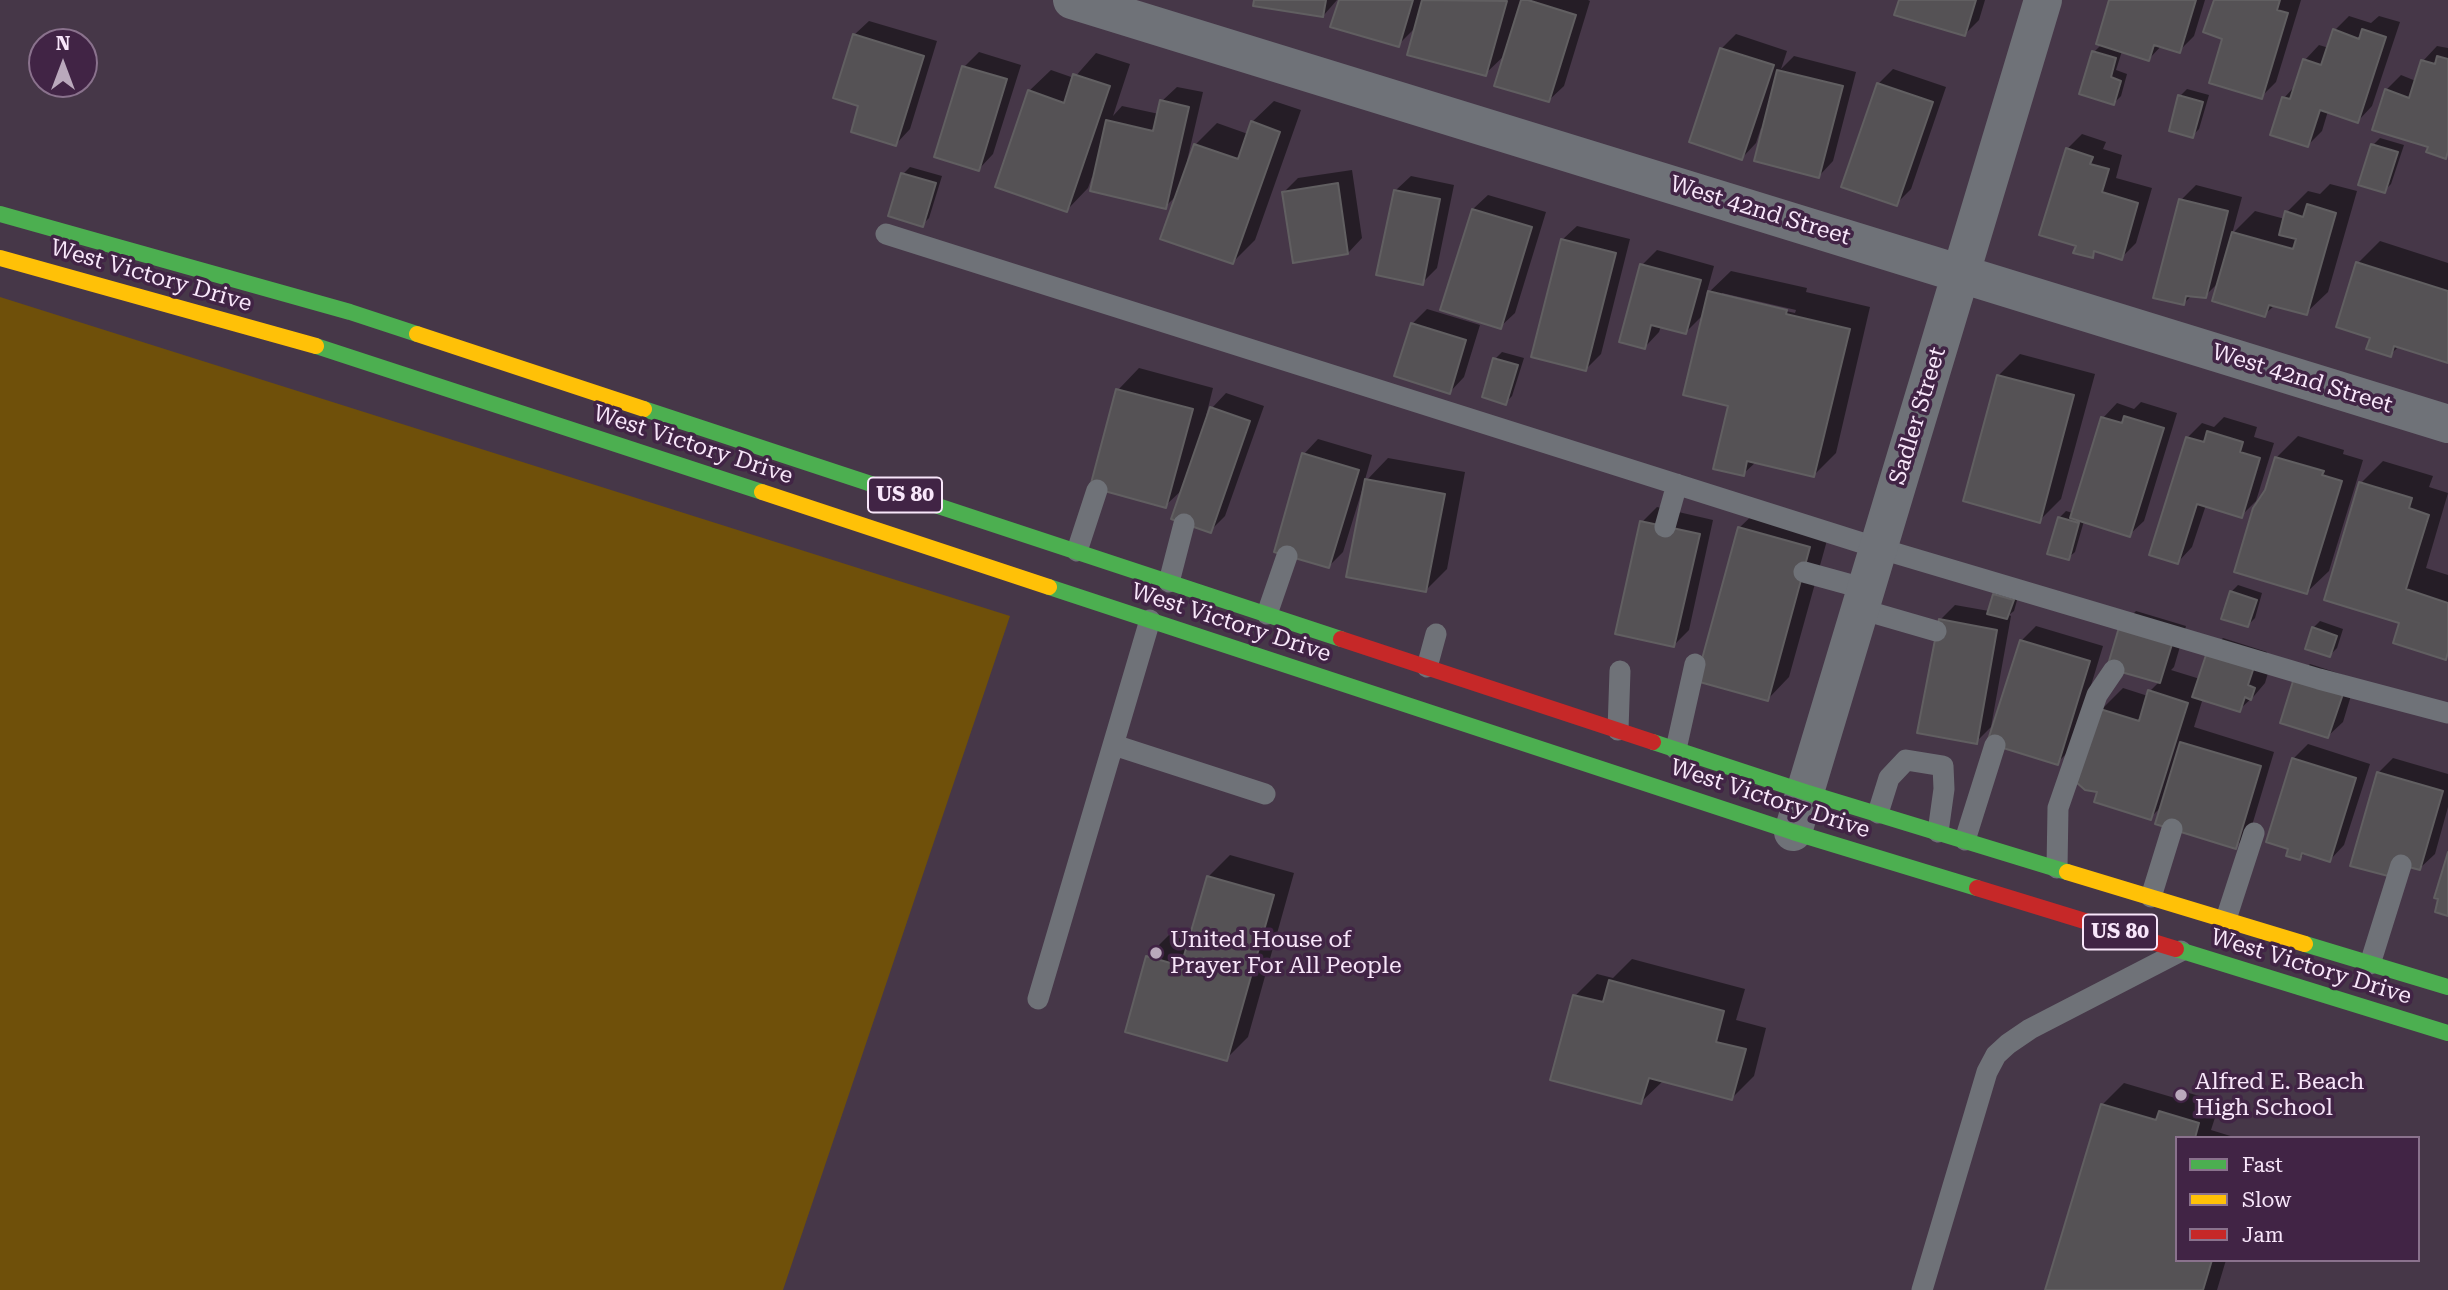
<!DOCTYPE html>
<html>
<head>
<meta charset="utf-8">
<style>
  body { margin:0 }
  #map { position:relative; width:2448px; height:1290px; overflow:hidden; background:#463748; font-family:"Roboto Serif",serif }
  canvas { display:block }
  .legend { position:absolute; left:2175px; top:1136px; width:245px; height:126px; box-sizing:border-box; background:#412445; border:2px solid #8a728d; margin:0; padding:9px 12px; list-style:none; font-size:21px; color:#f8e6fa }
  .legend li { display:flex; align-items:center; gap:14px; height:35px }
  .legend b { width:35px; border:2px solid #8a728d }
  .north { position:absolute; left:28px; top:28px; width:70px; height:70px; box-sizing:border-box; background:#412445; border:2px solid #8a728d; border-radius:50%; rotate:0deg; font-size:19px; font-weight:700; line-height:28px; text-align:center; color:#f8e6fa }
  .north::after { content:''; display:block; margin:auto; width:24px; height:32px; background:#baa9bc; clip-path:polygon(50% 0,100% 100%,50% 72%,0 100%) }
</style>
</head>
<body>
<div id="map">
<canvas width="2448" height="1290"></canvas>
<ul class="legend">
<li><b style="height:9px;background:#4caf50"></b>Fast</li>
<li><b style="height:9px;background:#ffc107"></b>Slow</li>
<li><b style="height:9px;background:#c62828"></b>Jam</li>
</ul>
<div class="north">N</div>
</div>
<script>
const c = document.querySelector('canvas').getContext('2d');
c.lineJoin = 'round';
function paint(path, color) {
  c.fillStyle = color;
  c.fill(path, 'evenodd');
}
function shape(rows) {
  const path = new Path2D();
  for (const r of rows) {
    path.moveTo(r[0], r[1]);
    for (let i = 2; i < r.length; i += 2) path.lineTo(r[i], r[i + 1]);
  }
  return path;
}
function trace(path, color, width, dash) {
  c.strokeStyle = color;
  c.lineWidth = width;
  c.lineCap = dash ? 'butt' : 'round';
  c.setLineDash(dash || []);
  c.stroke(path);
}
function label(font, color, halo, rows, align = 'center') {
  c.font = font + ' "Roboto Serif",serif';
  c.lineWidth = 7;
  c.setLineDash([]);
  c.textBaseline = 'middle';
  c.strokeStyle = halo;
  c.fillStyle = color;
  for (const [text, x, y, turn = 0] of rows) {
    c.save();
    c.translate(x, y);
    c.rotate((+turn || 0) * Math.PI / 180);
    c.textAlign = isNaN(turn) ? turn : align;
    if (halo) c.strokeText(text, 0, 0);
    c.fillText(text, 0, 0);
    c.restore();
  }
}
paint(shape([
  [0,297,1010,616,783,1290,0,1290]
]), '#6f500a');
paint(shape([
  [1255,0,1337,0,1323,16],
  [1340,0,1588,0,1590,1,1564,86,1549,100,1506,54,1485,74,1417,26,1398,45],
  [1900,0,1985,0,1979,20,1965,34],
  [2111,0,2205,0,2194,36,2179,51,2162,45,2149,59,2122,51,2116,70,2127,74,2121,96,2114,103,2094,52,2102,44],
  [2215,0,2301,0,2276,82,2261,97],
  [2349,16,2371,23,2379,16,2400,22,2372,106,2358,121,2328,111,2322,131,2308,145,2284,98,2296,85,2305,60,2319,45,2329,48,2335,30],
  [869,21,937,41,910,129,896,144,861,105,854,35],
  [1736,34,1787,51,1781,69,1794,56,1856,72,1833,161,1819,176,1761,128,1756,143,1742,158,1721,49],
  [2437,46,2448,48,2448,154,2445,157,2430,146,2386,90,2401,75,2416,81,2423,61],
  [979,52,1021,65,993,154,979,169,964,67],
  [1096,53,1130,64,1113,116,1122,106,1159,114,1162,101,1177,87,1203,92,1187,161,1189,162,1195,145,1217,123,1248,134,1252,122,1274,101,1301,110,1255,240,1233,262,1178,194,1165,207,1092,177,1088,188,1067,210,1029,91,1051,70,1074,78],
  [1893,69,1946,87,1911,189,1896,204,1878,84],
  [2187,89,2209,95,2199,129,2192,136,2180,96],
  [2082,134,2106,142,2103,149,2122,155,2116,178,2152,188,2136,243,2121,258,2097,250,2092,256,2078,245,2067,149],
  [2380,138,2404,145,2391,184,2384,191,2373,145],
  [910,167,942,176,929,218,922,225,903,174],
  [1352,170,1362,238,1348,253,1284,192,1298,178],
  [1411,176,1454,185,1437,268,1422,283,1396,190],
  [2330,184,2357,191,2328,292,2306,313,2275,305,2264,315,2220,281,2205,296,2192,295,2183,304,2181,200,2196,185,2242,197,2232,234,2255,211,2285,219,2287,212,2308,191,2320,194],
  [1488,195,1546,212,1515,313,1500,327,1473,209],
  [1577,226,1630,239,1601,354,1586,369,1562,240],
  [2380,241,2448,263,2448,362,2399,346,2390,355,2372,337,2358,263],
  [1657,250,1714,266,1706,295,1731,271,1807,288,1806,292,1870,307,1836,453,1814,475,1756,462,1743,474,1730,405,1704,314,1686,332,1661,326,1659,332,1645,347,1642,265],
  [1722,293,1796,310,1795,313,1722,297],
  [1427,309,1480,325,1464,377,1450,392,1412,324],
  [1502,352,1524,358,1512,396,1505,403,1495,359],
  [2020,354,2095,374,2061,499,2039,521,1998,376],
  [1139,368,1213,388,1206,416,1208,416,1212,408,1226,393,1264,406,1225,516,1210,531,1184,488,1165,506,1118,390],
  [2141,402,2177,413,2144,521,2129,535,2084,521,2075,552,2068,558,2059,518,2066,511,2073,513,2103,418,2117,403,2134,409],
  [2224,417,2257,427,2254,437,2274,443,2256,501,2241,516,2206,505,2192,547,2178,562,2187,438,2202,423,2214,427],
  [2298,436,2344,450,2343,454,2363,460,2329,571,2307,592,2267,490,2277,457],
  [1318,439,1372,455,1364,483,1388,458,1465,472,1447,569,1426,590,1365,488,1363,487,1343,552,1329,566,1304,454],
  [2383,461,2433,476,2429,487,2448,493,2426,568,2448,575,2448,655,2445,658,2401,622,2361,483],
  [1657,507,1713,520,1689,630,1674,645,1642,522],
  [1761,507,1831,526,1789,677,1768,699,1739,528],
  [2238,585,2262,593,2255,618,2248,625,2231,592],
  [2001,587,2019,593,2014,611,2009,615,2011,616,1991,727,1976,742,1940,620,1955,605,1989,611,1994,594],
  [2136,611,2186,626,2174,667,2171,670,2200,679,2208,653,2223,638,2267,652,2262,670,2268,673,2265,683,2254,696,2239,710,2203,698,2194,727,2274,752,2250,832,2235,847,2162,806,2150,818,2100,790,2101,710,2123,688,2148,696,2150,691,2160,681,2122,625],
  [2320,621,2343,629,2337,648,2330,655,2313,628],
  [2036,626,2103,646,2072,748,2057,763,2021,641],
  [2310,664,2356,679,2343,722,2328,736,2296,679],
  [2308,744,2370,764,2344,845,2330,860,2305,853,2300,858,2293,759],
  [2393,758,2448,774,2448,807,2435,854,2420,868,2403,864,2378,773],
  [1230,855,1294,873,1248,1037,1226,1059,1147,957,1169,935,1190,941,1208,877],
  [1632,959,1745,989,1736,1020,1766,1028,1754,1076,1732,1098,1664,1080,1641,1102,1575,996,1597,974,1613,978],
  [2124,1083,2175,1098,2182,1091,2220,1102,2211,1130,2237,1138,2177,1138,2177,1260,2226,1260,2217,1290,2047,1290,2103,1104]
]), '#0007');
const building = shape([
  [1254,0,1326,0,1323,17,1253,6,1254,0],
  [1339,0,1413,0,1399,47,1330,27,1339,0],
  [1422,0,1507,1,1486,76,1407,55,1422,0],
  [1521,0,1528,0,1576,15,1549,102,1494,86,1521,0],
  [1899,0,1976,0,1965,36,1894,15,1899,0],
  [2109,0,2196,0,2180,53,2154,45,2149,61,2096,44,2109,0],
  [2214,0,2280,0,2277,10,2288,13,2262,99,2209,83,2222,39,2203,32,2214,0],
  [2333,29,2359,39,2362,29,2386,37,2358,123,2320,110,2308,147,2270,135,2282,97,2290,99,2303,59,2321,65,2333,29],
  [853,34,924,56,896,146,851,132,858,106,833,98,853,34],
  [1720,48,1774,65,1742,160,1689,142,1720,48],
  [2092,51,2116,58,2111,77,2121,81,2114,105,2079,94,2092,51],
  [2437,56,2448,59,2448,151,2446,159,2426,152,2428,147,2372,130,2385,89,2409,98,2421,60,2435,64,2437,56],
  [962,66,1007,79,979,171,934,157,962,66],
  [1777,70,1843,86,1819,178,1754,161,1777,70],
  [1073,74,1110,86,1067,212,995,187,1028,90,1064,103,1073,74],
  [1877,83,1933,102,1897,206,1841,187,1877,83],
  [2178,95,2203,102,2193,138,2169,131,2178,95],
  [1160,100,1189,107,1166,209,1090,191,1106,120,1153,131,1160,100],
  [1251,121,1280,132,1233,264,1160,239,1194,144,1238,159,1251,121],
  [2371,144,2398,152,2385,193,2358,185,2371,144],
  [2066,148,2093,157,2090,164,2109,169,2102,192,2138,203,2122,260,2094,251,2093,258,2073,253,2076,246,2039,235,2066,148],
  [901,173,936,183,923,227,888,216,901,173],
  [1338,183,1348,254,1293,263,1282,192,1338,183],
  [1394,190,1440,199,1423,285,1376,275,1394,190],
  [2179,199,2228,211,2206,298,2186,296,2184,305,2153,298,2179,199],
  [2307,204,2336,213,2307,315,2269,305,2265,317,2212,301,2232,232,2293,249,2296,239,2279,235,2285,211,2303,217,2307,204],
  [1472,209,1532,227,1501,329,1440,310,1472,209],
  [1561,239,1616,253,1586,371,1531,357,1561,239],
  [2356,262,2448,291,2448,363,2394,346,2391,357,2366,349,2370,338,2336,327,2356,262],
  [1640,264,1701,280,1686,334,1651,325,1645,349,1619,342,1640,264],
  [1708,291,1787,310,1786,314,1850,329,1814,477,1747,461,1744,476,1713,469,1728,406,1683,395,1708,291],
  [1411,323,1466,340,1450,394,1394,376,1411,323],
  [1493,358,1518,365,1506,405,1482,397,1493,358],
  [1997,375,2074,395,2040,523,1963,501,1997,375],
  [1116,389,1193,409,1166,508,1090,487,1116,389],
  [1210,407,1250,421,1211,533,1171,519,1210,407],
  [2124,416,2164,428,2130,537,2070,518,2101,417,2122,423,2124,416],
  [2207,431,2243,442,2240,452,2260,458,2242,518,2197,504,2178,564,2149,555,2186,437,2204,442,2207,431],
  [1302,453,1359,470,1329,568,1274,552,1302,453],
  [2275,457,2324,471,2322,475,2342,481,2307,594,2234,572,2253,508,2265,490,2275,457],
  [1365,479,1445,494,1426,592,1346,577,1365,479],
  [2359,482,2412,498,2409,508,2429,515,2406,589,2448,603,2448,652,2446,660,2393,643,2399,623,2324,600,2359,482],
  [2058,517,2079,523,2069,560,2047,554,2058,517],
  [1640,521,1700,534,1674,647,1615,634,1640,521],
  [1738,527,1810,547,1768,701,1696,681,1738,527],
  [2230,591,2257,600,2248,627,2221,619,2230,591],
  [1993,594,2014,600,2007,619,1987,614,1993,594],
  [1939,619,1997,630,1977,744,1917,733,1939,619],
  [2120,624,2173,641,2160,683,2107,668,2120,624],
  [2312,627,2337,636,2330,657,2305,649,2312,627],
  [2020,640,2090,661,2058,765,1987,743,2020,640],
  [2207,652,2254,667,2248,685,2255,688,2251,700,2245,697,2240,712,2192,697,2207,652],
  [2294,678,2343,694,2328,738,2280,723,2294,678],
  [2148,690,2188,703,2151,820,2094,802,2097,792,2085,790,2076,782,2100,709,2139,721,2148,690],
  [2180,742,2261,766,2236,849,2155,824,2180,742],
  [2292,758,2356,778,2330,862,2302,853,2300,860,2286,856,2288,849,2266,842,2292,758],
  [2377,772,2443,791,2420,870,2401,865,2392,877,2350,866,2377,772],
  [2448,852,2448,916,2435,912,2438,899,2434,898,2448,852],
  [1207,876,1274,895,1227,1061,1125,1032,1146,956,1181,966,1207,876],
  [1609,980,1724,1011,1716,1042,1746,1049,1732,1100,1649,1078,1641,1104,1550,1080,1573,995,1603,1002,1609,980],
  [2101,1104,2156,1120,2159,1111,2199,1123,2195,1138,2177,1138,2177,1260,2212,1260,2203,1290,2045,1290,2101,1104]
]);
paint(building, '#555255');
trace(building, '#615f61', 2);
trace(shape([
  [886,234,1878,548,2319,679,2448,713],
  [1665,527,1677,484],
  [1077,551,1097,490],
  [1804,572,1866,589],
  [1169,582,1184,524],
  [1860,609,1936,631],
  [1267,614,1287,556],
  [1427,667,1436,634],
  [1618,730,1620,671],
  [1114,745,1265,794],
  [1676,749,1695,664],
  [1878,813,1889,778,1906,760,1943,766,1944,789,1938,832],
  [1965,840,1995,745],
  [2057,868,2058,808,2097,695,2114,670],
  [2151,897,2172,829],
  [2226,919,2254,833],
  [2370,964,2401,865],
  [1038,999,1150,620],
  [1922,1290,1987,1072,1996,1055,2008,1044,2030,1029,2181,951]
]), '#6f7278', 21);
trace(shape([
  [1072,0,2448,424],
  [1793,832,2043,0]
]), '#6f7278', 38);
trace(shape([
  [0,214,350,312,417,334],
  [316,346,762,492],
  [644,409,1341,639],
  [1049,587,1793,832,1977,888],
  [1653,742,1805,792,2067,872],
  [2305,944,2448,987],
  [2176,949,2448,1033]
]), '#4caf50', 16);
trace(shape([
  [0,258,316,346],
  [417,334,644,409],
  [762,492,1049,587],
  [2067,872,2305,944]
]), '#ffc107', 16);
trace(shape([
  [1341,639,1653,742],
  [1977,888,2176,949]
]), '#c62828', 16);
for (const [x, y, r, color] of [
  [1156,953,7,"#baa9bc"],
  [2181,1095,7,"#baa9bc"]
]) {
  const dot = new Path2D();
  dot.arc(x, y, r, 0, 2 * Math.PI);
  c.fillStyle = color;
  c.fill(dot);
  trace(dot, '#412445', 2.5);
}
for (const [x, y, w] of [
  [905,495,74],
  [2120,932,74]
]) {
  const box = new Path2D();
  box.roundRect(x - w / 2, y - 17.5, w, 35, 5);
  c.fillStyle = '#412445';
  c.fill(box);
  trace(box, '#f8e6fa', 2);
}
label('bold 21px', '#f8e6fa', null, [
  ["US 80",905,495],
  ["US 80",2120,932]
]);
label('23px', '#f8e6fa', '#412445', [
  ["West 42nd Street",1760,211,17],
  ["West Victory Drive",151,276,16],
  ["West 42nd Street",2302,379,17],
  ["Sadler Street",1918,416,-73],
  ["West Victory Drive",693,445,18],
  ["West Victory Drive",1231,623,18],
  ["West Victory Drive",1770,799,18],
  ["West Victory Drive",2311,967,17]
]);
label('23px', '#f8e6fa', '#412445', [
  ["United House of",1170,940],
  ["Prayer For All People",1170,966],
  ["Alfred E. Beach",2195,1082],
  ["High School",2195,1108]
], 'left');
</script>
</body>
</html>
